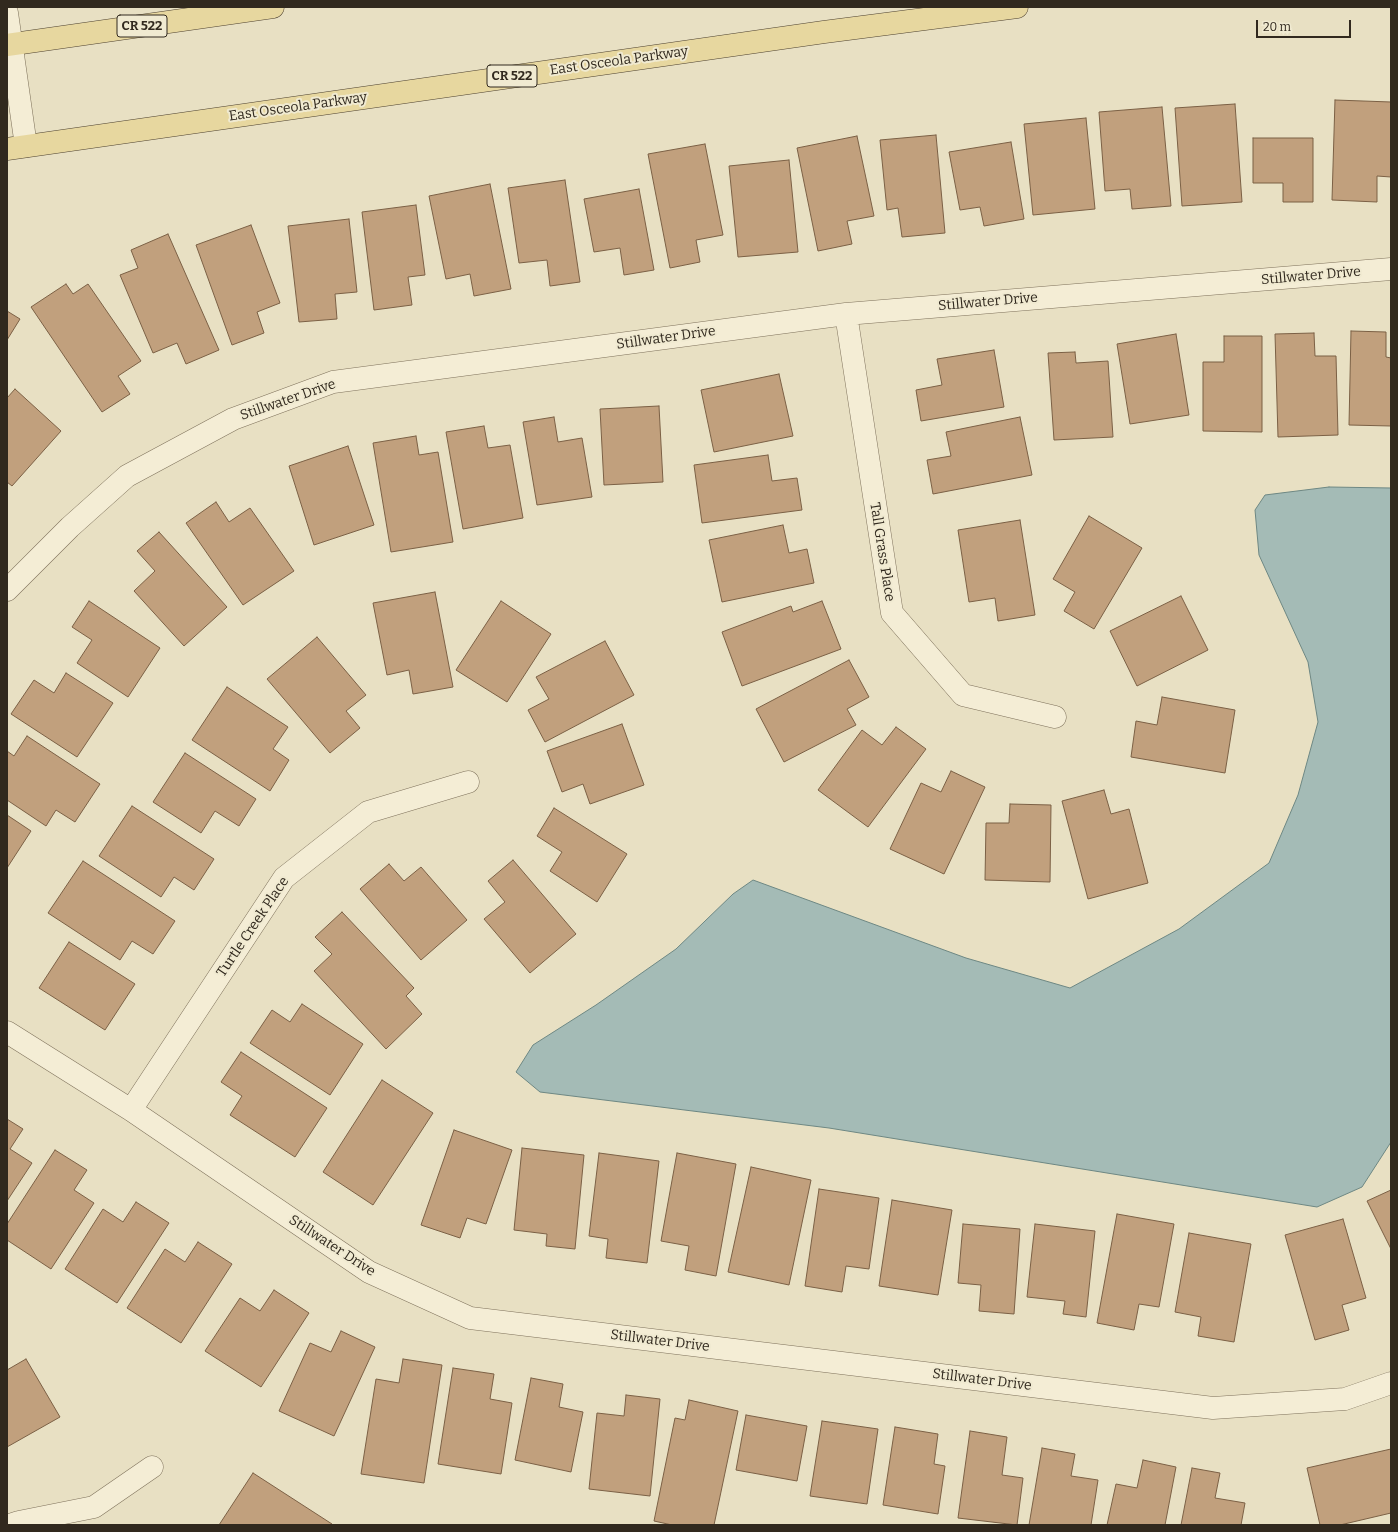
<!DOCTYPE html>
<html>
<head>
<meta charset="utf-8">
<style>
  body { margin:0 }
  #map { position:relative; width:1398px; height:1532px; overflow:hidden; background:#e8e0c3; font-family:Bitter,serif }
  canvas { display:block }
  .frame { position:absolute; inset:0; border:8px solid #31291e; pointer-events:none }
  .scale { position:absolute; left:1256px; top:20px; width:95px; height:18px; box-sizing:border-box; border:2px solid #31291e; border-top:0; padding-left:5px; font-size:12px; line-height:14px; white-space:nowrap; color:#31291e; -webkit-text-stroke:3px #f0ead1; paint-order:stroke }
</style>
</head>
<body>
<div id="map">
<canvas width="1398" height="1532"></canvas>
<div class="frame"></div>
<div class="scale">20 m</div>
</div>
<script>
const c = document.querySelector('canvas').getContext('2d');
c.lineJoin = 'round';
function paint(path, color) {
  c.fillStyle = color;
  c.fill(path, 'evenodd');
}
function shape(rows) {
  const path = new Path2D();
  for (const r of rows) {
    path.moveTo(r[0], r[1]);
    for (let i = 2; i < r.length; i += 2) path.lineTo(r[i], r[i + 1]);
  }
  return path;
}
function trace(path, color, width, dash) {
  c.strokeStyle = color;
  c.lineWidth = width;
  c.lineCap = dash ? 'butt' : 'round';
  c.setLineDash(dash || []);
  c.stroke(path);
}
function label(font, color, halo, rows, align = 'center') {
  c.font = font + ' Bitter,serif';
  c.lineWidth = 4;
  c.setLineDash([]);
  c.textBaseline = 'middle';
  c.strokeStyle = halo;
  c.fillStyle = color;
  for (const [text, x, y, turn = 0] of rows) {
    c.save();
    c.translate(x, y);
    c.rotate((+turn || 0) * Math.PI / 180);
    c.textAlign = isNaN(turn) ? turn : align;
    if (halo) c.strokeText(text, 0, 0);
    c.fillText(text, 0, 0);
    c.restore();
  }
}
const water = shape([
  [1329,487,1391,488,1391,1142,1362,1187,1317,1207,829,1128,540,1092,516,1072,533,1045,596,1005,676,949,733,894,753,880,966,958,1070,988,1179,929,1269,863,1298,795,1318,722,1308,662,1259,555,1255,510,1265,495,1329,487]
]);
paint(water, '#a4bbb6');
trace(water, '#6d8783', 1);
const building = shape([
  [1335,100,1391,102,1391,177,1377,176,1377,202,1332,200,1335,100],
  [1235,104,1242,202,1182,206,1175,108,1235,104],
  [1162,107,1171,206,1132,209,1130,189,1105,191,1099,112,1162,107],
  [1086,118,1095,209,1033,215,1024,124,1086,118],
  [936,135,945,233,902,237,898,208,887,210,880,140,936,135],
  [857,136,874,216,847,221,852,244,818,251,797,148,857,136],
  [1253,138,1313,138,1313,202,1283,202,1283,183,1253,183,1253,138],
  [1011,142,1024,219,984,226,980,207,960,210,949,152,1011,142],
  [705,144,723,235,696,240,700,262,670,268,648,154,705,144],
  [789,160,798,252,738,257,729,166,789,160],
  [565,180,580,282,550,286,547,260,519,263,508,188,565,180],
  [490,184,511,289,474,296,470,274,446,279,429,196,490,184],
  [639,189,654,270,624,275,620,248,594,252,584,199,639,189],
  [416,205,425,275,408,277,412,305,374,310,362,212,416,205],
  [349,219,357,292,335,294,337,319,299,322,288,226,349,219],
  [251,225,280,303,257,312,264,333,232,345,196,245,251,225],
  [168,234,219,350,186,364,177,343,153,353,120,275,138,268,131,250,168,234],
  [66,284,73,294,88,284,141,361,118,376,130,394,102,412,31,307,66,284],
  [7,311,20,319,7,340,7,311],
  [1351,331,1386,332,1386,357,1391,358,1391,426,1349,425,1351,331],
  [1314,333,1315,356,1336,356,1338,435,1278,437,1275,334,1314,333],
  [1176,334,1189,415,1130,424,1117,344,1176,334],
  [1224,336,1262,336,1262,432,1203,431,1203,362,1224,362,1224,336],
  [994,350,1004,407,921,421,916,390,942,385,937,359,994,350],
  [1075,352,1076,363,1108,361,1113,437,1054,440,1048,353,1075,352],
  [779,374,793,436,714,452,701,390,779,374],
  [15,389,61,431,12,486,7,482,7,398,15,389],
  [659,406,663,482,604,485,600,409,659,406],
  [554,417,558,442,582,438,592,497,537,505,523,422,554,417],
  [1020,417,1032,475,933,494,927,460,951,456,946,432,1020,417],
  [484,426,488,448,510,445,523,518,463,529,446,432,484,426],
  [416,436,419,455,438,452,453,542,391,552,373,443,416,436],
  [348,446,374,525,314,545,289,466,348,446],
  [768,455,772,481,797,478,802,510,702,523,694,465,768,455],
  [216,502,229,522,250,508,294,571,243,605,186,523,216,502],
  [1089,516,1142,548,1094,629,1064,611,1075,592,1053,579,1089,516],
  [1020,520,1035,615,998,621,995,598,969,602,958,530,1020,520],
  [783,525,789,553,807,549,814,583,722,602,709,540,783,525],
  [159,532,227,607,184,646,134,591,155,571,137,551,159,532],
  [435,592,453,687,413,694,409,670,387,675,373,603,435,592],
  [1181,596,1208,650,1137,686,1110,631,1181,596],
  [89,601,160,648,128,697,77,663,92,640,72,627,89,601],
  [501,601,551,634,507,702,456,670,501,601],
  [822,601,841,649,742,686,722,632,791,606,793,612,822,601],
  [317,637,366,695,346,711,360,728,330,753,267,679,317,637],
  [605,641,634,695,545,742,528,710,549,699,536,677,605,641],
  [849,660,869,697,847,709,856,725,784,762,756,709,849,660],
  [66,673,113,703,77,757,11,714,34,680,54,693,66,673],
  [227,687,288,727,273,749,289,760,270,791,192,740,227,687],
  [1162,697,1235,710,1225,773,1131,757,1136,721,1157,725,1162,697],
  [622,724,644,785,590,804,583,784,562,792,547,751,622,724],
  [896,727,926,749,868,827,818,790,862,730,882,745,896,727],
  [27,736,100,784,75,822,56,810,46,826,7,800,7,751,14,756,27,736],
  [185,753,256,799,239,826,215,811,201,833,153,802,185,753],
  [951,771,985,787,944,874,890,849,921,783,941,792,951,771],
  [1104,790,1111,814,1129,809,1148,883,1088,899,1062,801,1104,790],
  [1010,804,1051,805,1050,882,985,880,986,823,1009,823,1010,804],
  [132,806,214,859,194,890,174,877,161,897,99,856,132,806],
  [554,808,627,854,597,902,550,871,562,852,537,836,554,808],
  [7,815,31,831,7,868,7,815],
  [513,860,576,934,530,973,484,919,505,902,488,881,513,860],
  [83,861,175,921,153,954,132,941,120,960,48,913,83,861],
  [389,864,404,881,421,867,467,920,421,960,360,889,389,864],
  [342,912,414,988,406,996,422,1014,386,1049,314,971,332,954,315,937,342,912],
  [69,942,135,984,105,1030,39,988,69,942],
  [302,1004,363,1044,330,1095,250,1043,272,1010,290,1022,302,1004],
  [241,1052,327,1108,295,1157,230,1115,242,1096,221,1082,241,1052],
  [382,1080,433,1113,373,1205,323,1172,382,1080],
  [7,1119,23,1129,10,1149,32,1163,7,1201,7,1119],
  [454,1130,512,1150,486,1224,467,1218,460,1238,421,1225,454,1130],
  [522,1148,584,1155,575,1249,546,1246,547,1234,514,1230,522,1148],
  [55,1150,87,1170,74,1190,94,1203,51,1269,7,1240,7,1224,55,1150],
  [599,1153,659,1161,647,1263,606,1258,608,1239,589,1236,599,1153],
  [677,1153,736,1164,716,1276,685,1270,689,1246,661,1241,677,1153],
  [751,1167,811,1180,789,1285,728,1272,751,1167],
  [819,1189,879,1198,869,1269,846,1266,842,1292,805,1286,819,1189],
  [1391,1190,1391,1249,1367,1201,1391,1190],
  [892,1200,952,1210,938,1295,879,1286,892,1200],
  [136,1202,169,1223,117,1303,65,1269,103,1209,123,1222,136,1202],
  [1117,1214,1174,1224,1159,1307,1139,1304,1134,1330,1097,1323,1117,1214],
  [1343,1219,1366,1298,1342,1305,1349,1330,1315,1340,1285,1235,1343,1219],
  [963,1224,1020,1229,1014,1314,979,1311,981,1285,958,1283,963,1224],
  [1035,1224,1095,1231,1086,1317,1063,1314,1065,1301,1027,1297,1035,1224],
  [1189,1233,1251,1244,1234,1342,1198,1336,1201,1317,1175,1312,1189,1233],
  [198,1242,232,1264,181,1343,127,1308,165,1249,185,1262,198,1242],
  [274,1290,309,1313,261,1387,205,1351,240,1298,260,1311,274,1290],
  [341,1331,375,1347,334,1436,279,1411,310,1343,331,1352,341,1331],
  [26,1359,60,1417,7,1447,7,1370,26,1359],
  [403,1359,442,1365,424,1483,361,1474,376,1379,399,1383,403,1359],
  [453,1368,494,1374,490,1399,512,1403,501,1474,438,1464,453,1368],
  [531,1378,563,1384,559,1407,583,1412,571,1472,515,1460,531,1378],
  [626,1395,660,1399,650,1496,589,1489,597,1413,624,1416,626,1395],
  [689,1400,738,1411,714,1525,672,1525,654,1521,675,1418,685,1420,689,1400],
  [746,1415,807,1426,797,1481,736,1470,746,1415],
  [822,1421,878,1429,867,1504,810,1496,822,1421],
  [895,1427,938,1434,934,1464,945,1466,938,1514,883,1505,895,1427],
  [970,1431,1007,1437,1002,1475,1023,1478,1017,1525,958,1518,970,1431],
  [1042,1448,1075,1454,1071,1476,1098,1480,1091,1525,1029,1525,1042,1448],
  [1391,1449,1391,1513,1340,1525,1320,1525,1307,1468,1391,1449],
  [1143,1460,1176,1467,1165,1525,1107,1525,1116,1484,1137,1488,1143,1460],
  [1192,1468,1220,1473,1215,1498,1245,1503,1241,1525,1181,1525,1192,1468],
  [253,1473,332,1524,331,1525,219,1525,253,1473]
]);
paint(building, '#c1a07d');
trace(building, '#7b6045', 1);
const minor = shape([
  [7,13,26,146],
  [846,314,892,613,963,695,1055,717],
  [7,590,70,527,127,476,233,419,333,382,846,314,1391,269],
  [7,1032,131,1110,369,1272,470,1318,1213,1408,1345,1399,1391,1383],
  [131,1110,284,878,368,812,468,782],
  [10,1525,19,1522,94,1507,152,1467]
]);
const primary = shape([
  [7,45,273,7],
  [7,149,824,32,1017,7]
]);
trace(minor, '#7f725c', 23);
trace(primary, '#4d4130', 23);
trace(minor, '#f4edd5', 22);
trace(primary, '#e7d79f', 22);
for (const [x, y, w] of [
  [142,26,50],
  [512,76,50]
]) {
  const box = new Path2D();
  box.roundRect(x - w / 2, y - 11, w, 22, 3);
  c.fillStyle = '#f0ead1';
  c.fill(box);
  trace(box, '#31291e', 1);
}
label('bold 13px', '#31291e', null, [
  ["CR 522",142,26],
  ["CR 522",512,76]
]);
label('14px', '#31291e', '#f0ead1', [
  ["East Osceola Parkway",619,61,-8],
  ["East Osceola Parkway",298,107,-8],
  ["Stillwater Drive",1311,276,-5],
  ["Stillwater Drive",988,302,-5],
  ["Stillwater Drive",666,338,-8],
  ["Stillwater Drive",288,400,-19],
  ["Tall Grass Place",882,552,81],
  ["Turtle Creek Place",253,927,-56],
  ["Stillwater Drive",332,1246,33],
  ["Stillwater Drive",660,1341,7],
  ["Stillwater Drive",982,1380,7]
]);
</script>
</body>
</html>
